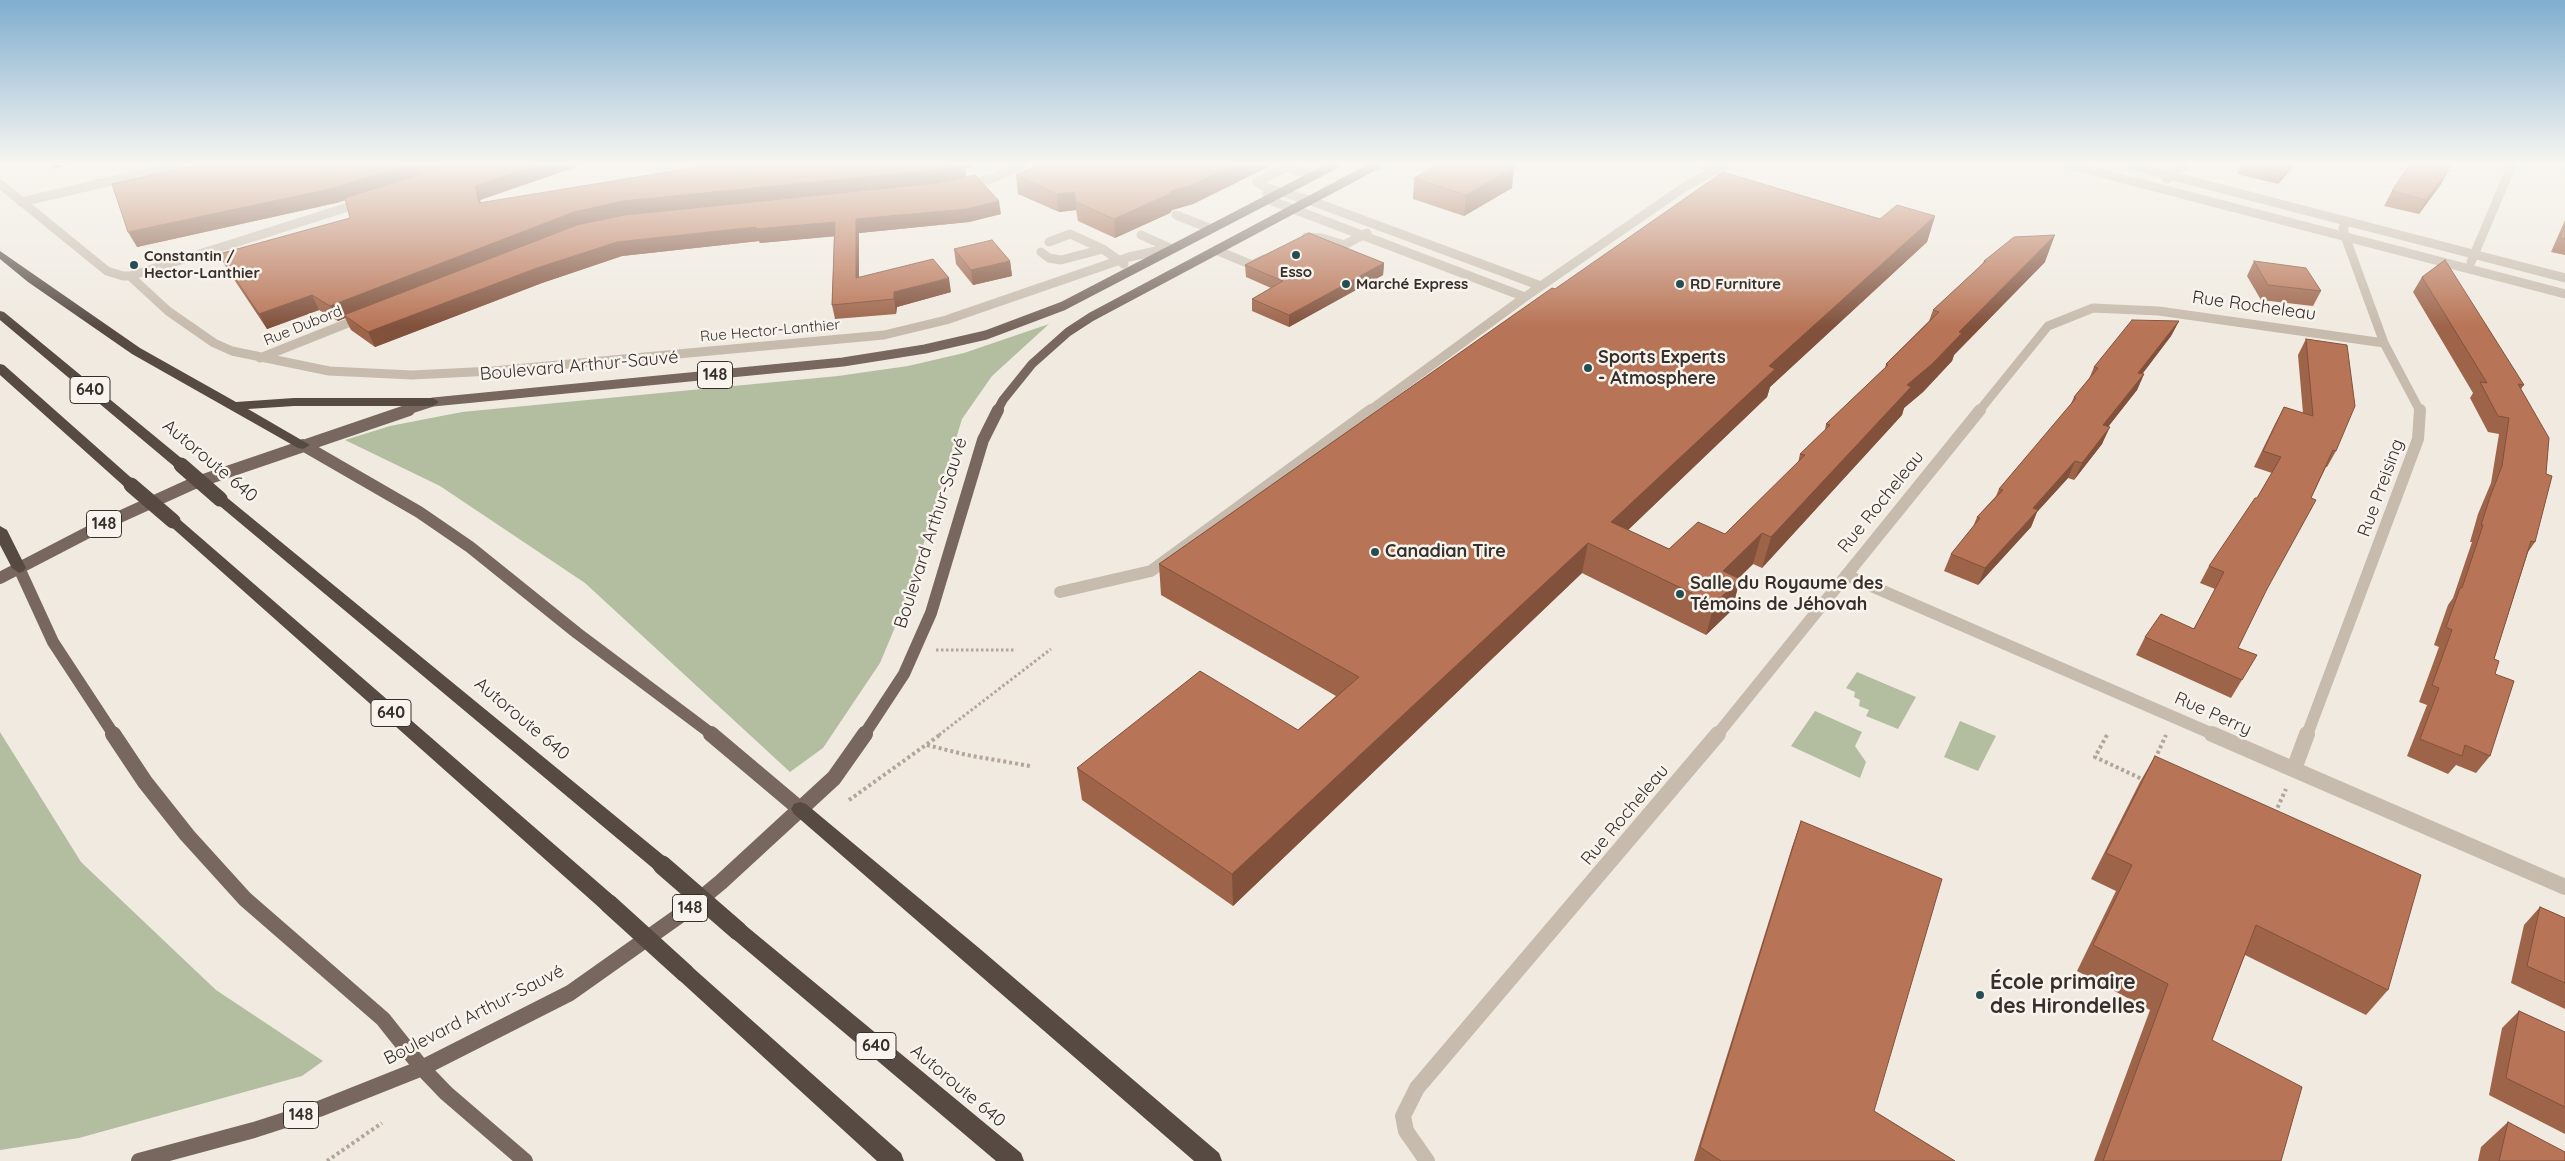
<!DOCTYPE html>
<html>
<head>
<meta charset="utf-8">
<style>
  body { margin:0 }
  canvas { display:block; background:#f0eae0 }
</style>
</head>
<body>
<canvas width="2565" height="1161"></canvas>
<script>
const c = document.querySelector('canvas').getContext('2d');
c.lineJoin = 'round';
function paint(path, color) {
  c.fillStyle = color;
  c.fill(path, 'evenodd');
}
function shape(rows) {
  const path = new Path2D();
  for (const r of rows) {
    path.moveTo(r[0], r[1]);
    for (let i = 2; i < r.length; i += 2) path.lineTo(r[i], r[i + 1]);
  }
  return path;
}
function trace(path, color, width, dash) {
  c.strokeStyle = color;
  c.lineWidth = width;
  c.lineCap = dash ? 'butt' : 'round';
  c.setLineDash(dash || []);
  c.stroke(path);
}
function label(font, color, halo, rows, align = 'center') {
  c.font = font + ' Quicksand,sans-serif';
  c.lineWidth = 5;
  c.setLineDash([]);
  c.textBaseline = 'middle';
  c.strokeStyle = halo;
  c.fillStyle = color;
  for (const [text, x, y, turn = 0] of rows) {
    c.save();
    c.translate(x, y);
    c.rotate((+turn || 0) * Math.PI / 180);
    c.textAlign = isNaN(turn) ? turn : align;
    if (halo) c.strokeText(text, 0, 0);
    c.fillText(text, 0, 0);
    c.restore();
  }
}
paint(shape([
  [1049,324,992,376,962,419,906,601,880,663,823,748,790,772,585,583,440,486,345,440,390,426,462,412,838,376,908,366,964,353],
  [1857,672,1916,697,1898,729,1866,716,1869,710,1859,706,1860,700,1854,697,1855,692,1846,688],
  [1815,711,1862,732,1855,746,1866,762,1860,778,1791,746],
  [1960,721,1996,736,1978,771,1944,757],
  [0,732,81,862,216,990,323,1061,302,1076,79,1138,0,1150]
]), '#b3bea1');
trace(shape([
  [936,650,1014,650],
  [939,735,1051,649]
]), '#b3a597', 3, [2.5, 2.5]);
trace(shape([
  [2107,735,2095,757,2144,780],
  [927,745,967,755,1030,766],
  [2155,759,2166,735],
  [849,800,941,734],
  [2275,813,2286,789],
  [327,1161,382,1123]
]), '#b3a597', 4, [3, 3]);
trace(shape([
  [1703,165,1718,169],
  [2070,165,2565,294],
  [2130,165,2565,278],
  [1312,176,1287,167,1257,182,1267,188,1309,200,1541,286],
  [2167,179,2184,165],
  [0,184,107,271,123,276,130,276,364,202],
  [964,184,991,179,1023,165],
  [1267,190,1267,199,1525,297],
  [21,202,180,165],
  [1176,215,1209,228],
  [2347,222,2343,228,2345,236,2384,343,2420,411],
  [1141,235,1170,248],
  [1306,237,1322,238,1344,245,1367,233],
  [1049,242,1070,234,1103,249,1124,264],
  [1216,250,1252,265,1264,259],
  [1041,252,1049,258,1061,260,1103,249],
  [2471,262,2512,165],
  [130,276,168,311,214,343,232,351,329,371,412,375,493,371,884,335,946,320,1129,257,1170,248],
  [260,358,363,317],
  [1369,411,1525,297,1683,188,1724,165],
  [1979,411,2048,326,2093,308,2159,311,2384,343]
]), '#c7bbad', 9);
trace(shape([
  [1846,575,2215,735],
  [1060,592,1151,571,1371,410],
  [1717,735,1980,410],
  [2307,735,2418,439,2420,410]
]), '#c7bbad', 12);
trace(shape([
  [2212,734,2565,887],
  [2294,769,2307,734],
  [1427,1161,1406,1131,1403,1116,1417,1088,1718,734]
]), '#c7bbad', 16);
trace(shape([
  [405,411,433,402,843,362,925,349,986,335,1063,306,1334,165],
  [997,411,1003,400,1032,364,1068,332,1091,317,1376,165]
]), '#77675e', 9);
trace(shape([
  [303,445,419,512,470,547,577,633,713,735],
  [19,568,53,642,114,735],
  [0,578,104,524,192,484,409,410],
  [864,735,904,674,931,613,983,440,998,410]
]), '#77675e', 12);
trace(shape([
  [113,734,145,782,187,835,245,899,383,1019,422,1068,446,1093,525,1161],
  [711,734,800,809],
  [139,1161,254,1130,319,1109,422,1068,570,993,686,911,721,882,834,778,865,734]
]), '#77675e', 16);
paint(shape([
  [0,251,140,348,236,402,294,398,433,398,439,402,433,406,294,406,248,409,310,445,303,449,298,448,132,354,28,282,0,259,0,251],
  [0,311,4,312,186,462,188,465,186,468,176,468,0,320,0,311],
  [0,364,4,365,136,482,138,485,136,488,126,488,0,375,0,364],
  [220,495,225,496,669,860,671,865,669,870,662,872,655,870,215,502,213,499,215,496,220,495],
  [173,517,178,518,616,898,619,904,616,910,609,912,602,910,168,524,166,521,173,517],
  [0,526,7,530,26,568,24,571,19,573,12,568,0,545,0,526],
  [800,802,806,804,979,948,1219,1153,1222,1161,1194,1161,794,814,791,809,794,804,800,802],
  [738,923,745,925,1021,1153,1024,1161,996,1161,731,937,728,931,731,925,738,923],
  [685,964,692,967,901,1153,904,1161,877,1161,678,979,675,973,678,967,685,964]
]), '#564a43');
trace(shape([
  [181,465,220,499],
  [131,485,173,521]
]), '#564a43', 15);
trace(shape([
  [662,865,738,931],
  [609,904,685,973]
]), '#564a43', 19);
paint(shape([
  [191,165,581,165,480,200,481,203,965,169,966,177,1001,214,969,222,859,233,859,277,951,292,897,307,896,314,835,319,832,305,834,236,760,243,759,241,622,256,542,283,375,347,351,330,345,318,338,321,319,310,267,329,227,269,219,254,350,218,346,200,336,203,137,247,193,166],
  [1039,165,1272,165,1193,204,1172,210,1170,213,1115,238,1078,221,1076,210,1059,212,1018,194,1016,175],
  [2241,165,2295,165,2278,184,2237,174],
  [2448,170,2441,184,2419,214,2384,206,2392,191],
  [1414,178,1512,188,1464,216,1413,199],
  [1935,216,1927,242,1770,387,1767,397,1628,530,1669,549,1725,534,1798,463,1800,454,1825,430,1826,424,1885,368,1886,364,1929,321,1933,310,1982,264,1984,261,2045,262,1954,355,1952,361,1923,392,1904,408,1902,415,1762,568,1753,564,1738,578,1740,579,1732,610,1706,635,1582,573,1233,906,1082,800,1077,768,1298,730,1336,696,1161,595,1159,564,1555,289,1880,219],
  [2565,220,2565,255,2551,252],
  [954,249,1010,261,1012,276,973,285,956,264],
  [2254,261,2321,291,2313,306,2261,300,2247,276],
  [1384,263,1383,275,1289,327,1252,311,1252,299,1271,288,1246,277,1245,265],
  [2422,277,2524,385,2521,389,2535,542,2528,552,2494,659,2495,674,2490,756,2476,773,2456,765,2448,774,2407,756,2427,705,2419,702,2439,647,2434,645,2448,605,2453,598,2472,542,2470,542,2478,514,2491,483,2499,434,2488,432,2470,398,2473,393,2413,292],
  [2179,321,2171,336,2142,374,2144,374,2137,390,2108,427,2102,444,2074,480,2068,478,2037,512,2031,527,1978,585,1944,571,1951,554,1973,527,1977,517,1996,496,1999,489,2070,406,2074,397,2089,379,2094,367],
  [2306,339,2336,451,2327,467,2326,467,2238,648,2257,655,2231,698,2136,655,2145,637,2194,628,2215,589,2200,583,2209,566,2257,498,2272,473,2254,467,2275,424,2284,407,2303,413,2298,355],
  [2155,756,2388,990,2366,1015,2245,955,2212,1040,2281,1161,2094,1161,2150,1010,2077,971,2116,891,2091,879,2140,782],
  [1801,821,1874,1111,1955,1161,1694,1161,1792,847],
  [2540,907,2565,918,2565,1009,2511,983,2524,925],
  [2519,1011,2565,1032,2565,1134,2489,1095,2502,1028],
  [2508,1122,2565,1161,2478,1161,2481,1147]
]), '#9e644a');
paint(shape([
  [52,165,69,165,54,169],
  [407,165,455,165,336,203,137,247,128,232],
  [538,165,581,165,480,200,484,217,479,203,475,186],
  [959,165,975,165,965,169,966,178,938,184,627,215,344,315,345,318,338,321,330,306,574,212,623,201],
  [1235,165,1272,165,1193,204,1172,210,1170,213,1115,238,1114,219,1171,191],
  [2290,165,2295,165,2278,184,2284,172],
  [2450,165,2451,165,2440,182,2449,170,2441,184,2419,214,2426,200],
  [1514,167,1512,188,1464,216,1466,195],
  [1074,192,1076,210,1059,212,1057,194],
  [999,201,1001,214,969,222,859,233,859,293,856,278,856,219],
  [1935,216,1927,242,1770,387,1767,397,1605,552,1611,522,1769,366],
  [835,222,838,236,760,243,759,241,622,256,542,283,375,347,368,332,537,268,617,242,756,227],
  [2055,235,2045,262,1954,355,1952,361,1923,392,1904,408,1902,415,1762,568,1771,537,1907,385],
  [1010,261,1012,276,973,285,971,270],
  [1384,263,1383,275,1289,327,1289,315],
  [949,278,951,292,897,307,896,314,894,299,894,292],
  [312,295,319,310,267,329,259,314],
  [2179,321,2171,336,2131,389,2138,373],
  [2144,374,2137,390,2096,442,2103,425],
  [2110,427,2102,444,2074,480,2082,463],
  [2075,461,2068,478,2037,512,2031,527,1978,585,1985,568,2033,508],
  [1762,533,1753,564,1715,602,1723,571],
  [1588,543,1582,573,1233,906,1232,874],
  [1740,579,1732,610,1706,635,1714,604]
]), '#81513c');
const building = shape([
  [197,165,407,165,330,189,128,232,112,184,197,165],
  [450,165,538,165,475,186,479,203,710,165,959,165,936,170,623,201,574,212,330,306,312,295,259,314,219,254,350,218,345,198,450,165],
  [1039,165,1235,165,1192,185,1171,191,1169,194,1114,219,1076,202,1074,192,1057,194,1016,175,1039,165],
  [1437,165,1508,165,1514,167,1466,195,1414,178,1437,165],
  [2255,165,2290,165,2284,172,2255,165],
  [2409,165,2450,165,2446,170,2449,170,2426,200,2392,191,2409,165],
  [1723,172,1880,219,1897,205,1935,216,1769,366,1775,369,1611,522,1669,549,1698,522,1725,534,1805,455,1800,454,1830,425,1826,424,1888,365,1886,364,1939,312,1933,310,1986,261,1984,261,2014,237,2055,235,1959,332,1962,333,1932,364,1907,385,1911,387,1771,537,1762,533,1723,571,1740,579,1714,604,1588,543,1232,874,1077,768,1200,671,1298,730,1359,677,1159,564,1552,288,1555,289,1723,172],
  [975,175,999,201,967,209,856,219,856,278,933,259,949,278,894,292,894,299,832,305,835,222,756,229,756,227,617,242,537,268,368,332,344,315,577,225,625,215,937,183,975,175],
  [2565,226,2565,239,2560,238,2565,226],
  [1309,233,1384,263,1289,315,1252,299,1283,281,1245,265,1309,233],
  [992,240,1010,261,971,270,954,249,992,240],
  [2445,260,2524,385,2518,384,2549,438,2546,474,2552,476,2535,542,2531,541,2494,659,2499,661,2495,674,2514,681,2490,756,2465,745,2462,756,2420,739,2439,688,2432,685,2452,630,2446,627,2460,588,2462,588,2483,525,2481,525,2490,497,2502,466,2509,418,2498,416,2480,382,2487,383,2422,277,2445,260],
  [2254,261,2306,268,2321,291,2268,285,2254,261],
  [2132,320,2179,321,2138,373,2144,374,2103,425,2110,427,2082,463,2075,461,2033,508,2038,510,1985,568,1951,554,1980,518,1977,517,2003,490,1999,489,2076,398,2074,397,2098,368,2094,367,2132,320],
  [2306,339,2347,345,2355,406,2336,451,2333,450,2311,498,2316,500,2267,589,2238,648,2257,655,2242,680,2145,637,2161,614,2194,629,2224,572,2209,566,2255,498,2257,498,2281,457,2263,451,2284,407,2313,416,2306,339],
  [2155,756,2421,875,2388,990,2256,925,2212,1040,2302,1087,2281,1161,2103,1161,2168,984,2093,945,2132,865,2106,853,2155,756],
  [1801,821,1942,879,1874,1111,1955,1161,1721,1161,1700,1147,1801,821],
  [2540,907,2565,918,2565,983,2527,966,2540,907],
  [2519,1011,2565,1032,2565,1107,2506,1078,2519,1011],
  [2508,1122,2565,1152,2565,1161,2499,1161,2508,1122]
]);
paint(building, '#b87456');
trace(building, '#81513c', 1);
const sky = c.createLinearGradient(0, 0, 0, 327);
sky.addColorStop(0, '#7faecf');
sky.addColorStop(0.5, '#f8f6f1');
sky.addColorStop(1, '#f8f6f100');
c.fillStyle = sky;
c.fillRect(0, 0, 2565, 327);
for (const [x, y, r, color] of [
  [1296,255,5,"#254e53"],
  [134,265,5,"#254e53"],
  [1346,284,5,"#254e53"],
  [1680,284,5,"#254e53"],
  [1588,368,5,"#254e53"],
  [1375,552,5,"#254e53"],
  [1680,594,5,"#254e53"],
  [1980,995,5,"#254e53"]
]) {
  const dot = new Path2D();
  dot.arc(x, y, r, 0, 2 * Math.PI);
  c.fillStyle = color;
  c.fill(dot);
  trace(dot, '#f8f3ec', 2);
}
label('bold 15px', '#362f2b', '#f8f3ec', [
  ["Constantin /",144,256],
  ["Hector-Lanthier",144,273],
  ["Esso",1296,272,"center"],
  ["Marché Express",1356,284],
  ["RD Furniture",1690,284]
], 'left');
label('15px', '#362f2b', '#f8f3ec', [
  ["Rue Dubord",303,326,-22],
  ["Rue Hector-Lanthier",770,331,-5]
]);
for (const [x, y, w] of [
  [715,375,35],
  [90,390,40],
  [104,524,35],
  [391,713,40],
  [690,908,35],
  [876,1046,40],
  [301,1115,35]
]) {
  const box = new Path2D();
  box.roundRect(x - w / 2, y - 13.5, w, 27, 4);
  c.fillStyle = '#f8f3ec';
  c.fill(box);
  trace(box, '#362f2b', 1);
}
label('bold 16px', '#362f2b', null, [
  ["148",715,375],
  ["640",90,390],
  ["148",104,524],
  ["640",391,713],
  ["148",690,908],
  ["640",876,1046],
  ["148",301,1115]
]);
label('18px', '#362f2b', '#f8f3ec', [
  ["Rue Rocheleau",2254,306,8],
  ["Boulevard Arthur-Sauvé",579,366,-5],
  ["Autoroute 640",210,461,40],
  ["Rue Preising",2381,488,-70],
  ["Rue Rocheleau",1881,502,-51],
  ["Boulevard Arthur-Sauvé",931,533,-72],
  ["Rue Perry",2213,714,24],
  ["Autoroute 640",522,719,40],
  ["Rue Rocheleau",1625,815,-50],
  ["Boulevard Arthur-Sauvé",474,1015,-27],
  ["Autoroute 640",958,1086,40]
]);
label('bold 18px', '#362f2b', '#f8f3ec', [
  ["Sports Experts",1598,358],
  ["- Atmosphere",1598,379],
  ["Canadian Tire",1385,552],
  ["Salle du Royaume des",1690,584],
  ["Témoins de Jéhovah",1690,605]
], 'left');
label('bold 21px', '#362f2b', '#f8f3ec', [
  ["École primaire",1990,983],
  ["des Hirondelles",1990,1007]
], 'left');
</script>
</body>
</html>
